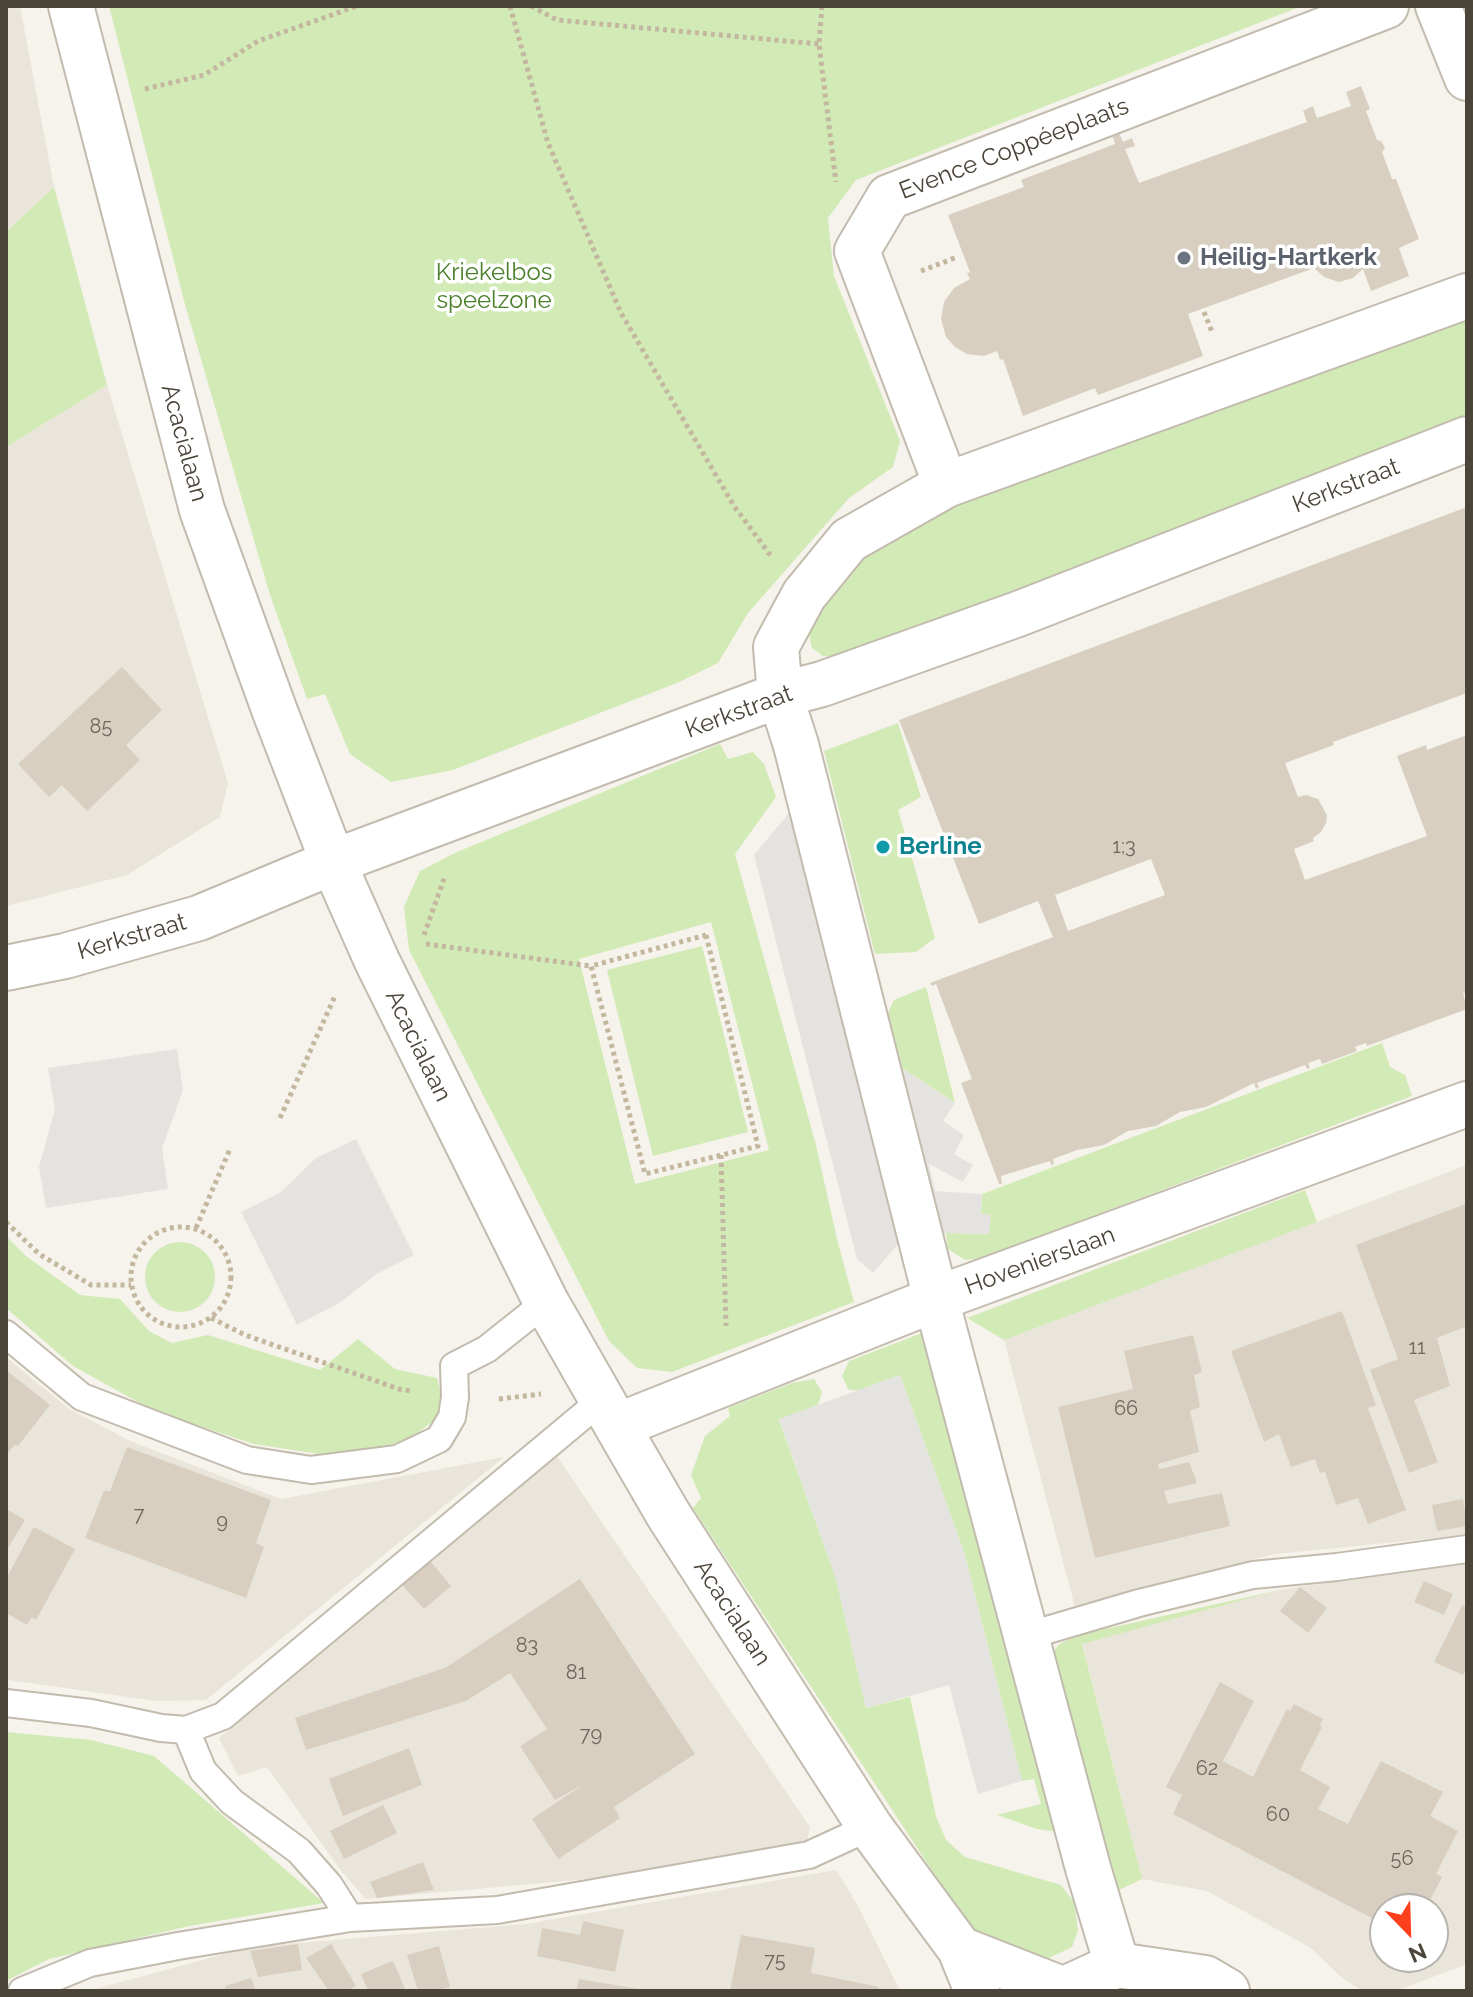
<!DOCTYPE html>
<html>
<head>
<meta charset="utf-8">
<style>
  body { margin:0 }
  #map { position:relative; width:1473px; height:1997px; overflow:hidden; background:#f6f3ec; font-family:Raleway,sans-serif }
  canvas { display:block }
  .frame { position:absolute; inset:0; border:8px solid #4b4439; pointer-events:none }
  .north { position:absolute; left:1369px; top:1893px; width:80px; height:80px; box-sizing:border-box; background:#fff; border:2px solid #b7b4b0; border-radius:50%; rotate:157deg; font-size:22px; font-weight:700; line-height:32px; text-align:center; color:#4b4439 }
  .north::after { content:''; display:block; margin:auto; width:28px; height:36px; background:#fc3f1d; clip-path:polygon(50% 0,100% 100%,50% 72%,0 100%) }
</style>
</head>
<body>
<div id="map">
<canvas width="1473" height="1997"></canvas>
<div class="frame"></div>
<div class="north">N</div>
</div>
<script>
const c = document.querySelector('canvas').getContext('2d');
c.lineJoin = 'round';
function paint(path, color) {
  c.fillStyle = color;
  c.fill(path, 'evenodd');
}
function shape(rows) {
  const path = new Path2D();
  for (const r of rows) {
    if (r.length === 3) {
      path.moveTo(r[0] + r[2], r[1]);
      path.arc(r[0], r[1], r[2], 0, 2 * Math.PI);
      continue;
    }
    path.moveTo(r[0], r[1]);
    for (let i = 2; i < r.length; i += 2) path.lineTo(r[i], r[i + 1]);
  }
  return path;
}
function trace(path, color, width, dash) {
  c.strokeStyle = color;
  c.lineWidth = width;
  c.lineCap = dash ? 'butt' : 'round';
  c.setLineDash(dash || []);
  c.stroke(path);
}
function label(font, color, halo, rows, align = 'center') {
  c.font = font + ' Raleway,sans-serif';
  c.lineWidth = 7;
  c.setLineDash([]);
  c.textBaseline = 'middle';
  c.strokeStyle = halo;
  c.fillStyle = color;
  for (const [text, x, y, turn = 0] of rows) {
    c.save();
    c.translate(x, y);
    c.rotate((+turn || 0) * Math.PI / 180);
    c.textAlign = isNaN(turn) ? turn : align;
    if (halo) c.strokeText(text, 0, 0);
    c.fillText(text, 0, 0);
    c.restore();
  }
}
paint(shape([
  [6,6,20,6,54,187,6,232],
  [107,385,228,783,220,817,127,875,6,906,6,447],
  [1467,1165,1467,1535,1275,1554,1075,1607,1004,1340],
  [6,1357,69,1409,130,1441,281,1499,504,1457,206,1700,156,1701,9,1680,6,1679],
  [556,1455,810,1827,807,1843,609,1877,366,1899,342,1872,267,1767,238,1776,219,1738],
  [1467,1561,1467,1964,1396,1991,1362,1991,1341,1977,1311,1948,1207,1891,1142,1879,1082,1643,1279,1590],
  [1385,1909,1433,1909,1433,1957,1385,1957],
  [836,1870,858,1906,900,1991,88,1991,250,1947,526,1924]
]), '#eae5da');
paint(shape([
  [109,6,1302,6,856,180,828,218,834,276,900,441,893,467,849,498,748,613,718,663,677,683,453,770,391,782,350,754,325,694,307,699,270,595,184,301],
  [54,187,107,385,6,447,6,232],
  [1467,316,1467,426,842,657,823,656,812,648,807,628,860,561,925,516],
  [898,723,921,797,898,810,935,938,916,952,875,954,824,751],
  [720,744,728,759,753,752,764,764,776,797,735,854,816,1145,838,1243,854,1302,672,1372,637,1368,609,1341,409,950,404,907,420,871,457,852],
  [711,922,769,1150,635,1184,579,959],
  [702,946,748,1132,653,1156,607,970],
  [926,987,955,1103,902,1068,888,1013,894,1000],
  [1382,1043,1390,1067,1405,1075,1412,1096,981,1258,965,1260,948,1249,946,1233,989,1234,981,1213,982,1194],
  [1305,1190,1317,1222,1004,1340,967,1318],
  [6,1236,26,1256,80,1295,120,1299,149,1331,172,1343,208,1335,320,1370,358,1339,395,1369,437,1378,444,1407,432,1422,408,1440,378,1448,319,1454,254,1444,154,1411,73,1366,6,1308],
  [180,1277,35],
  [930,1330,1060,1828,1052,1831,1037,1829,997,1815,1041,1804,1034,1779,1022,1781,964,1552,900,1375,857,1391,848,1389,842,1376,849,1361],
  [814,1379,822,1392,818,1405,779,1420,836,1579,866,1708,910,1697,936,1816,946,1840,965,1857,1061,1885,1074,1902,1078,1931,1072,1947,1047,1959,1008,1952,968,1925,693,1508,701,1498,691,1475,705,1436,730,1416,728,1408,792,1383],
  [1279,1590,1082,1644,1142,1879,1113,1893,1053,1653,1059,1644,1083,1634],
  [6,1732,91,1740,154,1756,324,1903,189,1926,49,1959,6,1981]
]), '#d2eab5');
paint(shape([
  [793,808,858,1066,902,1068,955,1103,943,1121,964,1135,954,1154,973,1165,963,1182,929,1164,935,1191,982,1194,981,1213,991,1215,989,1234,946,1233,902,1240,873,1273,857,1259,754,855],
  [177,1049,183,1090,162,1148,168,1189,46,1208,39,1167,55,1109,48,1068],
  [356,1139,414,1255,375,1275,338,1304,297,1325,241,1212,281,1192,316,1158],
  [900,1375,964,1552,1022,1781,978,1794,949,1685,866,1708,836,1579,779,1419]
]), '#e5e3e0');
paint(shape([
  [1361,86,1370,109,1366,111,1377,140,1381,141,1385,148,1382,152,1392,179,1396,179,1419,239,1399,248,1409,276,1371,291,1363,269,1353,278,1339,282,1324,277,1314,268,1188,314,1203,356,1098,395,1095,388,1023,416,1003,359,1000,360,997,351,984,356,967,354,955,347,946,337,941,319,944,302,954,288,970,279,967,273,970,272,948,215,1024,187,1021,180,1115,144,1112,135,1119,132,1123,142,1132,138,1135,146,1125,149,1139,183,1307,122,1303,111,1313,106,1317,118,1351,106,1346,92],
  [1467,507,1467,693,1333,742,1334,745,1285,763,1298,797,1306,795,1318,799,1327,815,1326,823,1321,832,1313,838,1314,841,1294,849,1305,880,1427,836,1397,756,1426,745,1427,750,1467,735,1467,992,1463,993,1467,1009,1367,1046,1366,1043,1355,1047,1357,1051,1322,1064,1320,1059,1308,1063,1310,1068,1307,1069,1305,1065,1257,1083,1259,1087,1256,1089,1254,1083,1206,1107,1180,1112,1156,1126,1128,1131,1104,1145,1077,1150,1053,1159,1054,1164,1051,1165,1050,1161,1001,1176,1002,1184,999,1184,961,1083,972,1079,936,984,932,986,930,983,1053,937,1038,901,979,924,899,720],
  [1151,859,1165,895,1068,931,1055,895],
  [122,667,162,710,126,745,140,760,87,811,62,785,49,797,18,764],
  [1466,1204,1467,1326,1437,1338,1450,1386,1414,1400,1438,1462,1409,1473,1370,1370,1398,1359,1356,1245],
  [1342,1311,1376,1405,1368,1408,1406,1510,1368,1524,1358,1498,1336,1505,1325,1472,1320,1473,1315,1459,1291,1467,1279,1434,1264,1442,1231,1351],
  [1193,1335,1202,1372,1194,1375,1200,1407,1190,1411,1199,1452,1158,1464,1159,1469,1189,1462,1197,1483,1164,1491,1168,1504,1222,1493,1230,1526,1095,1558,1058,1407,1133,1389,1124,1351],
  [6,1370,50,1405,18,1446,14,1445,6,1456],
  [127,1447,271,1500,256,1543,264,1547,246,1598,85,1538,104,1491,110,1491],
  [1463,1499,1467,1526,1437,1531,1432,1505],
  [6,1509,25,1520,6,1551],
  [34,1527,75,1549,36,1620,32,1617,27,1625,6,1613,6,1579],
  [430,1561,451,1586,424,1609,402,1585],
  [580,1579,695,1754,614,1807,620,1818,558,1859,532,1819,584,1784,555,1800,520,1746,547,1729,510,1673,466,1701,306,1750,295,1718,445,1668],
  [1424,1581,1453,1594,1444,1615,1414,1602],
  [1300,1587,1327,1608,1308,1633,1280,1611],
  [1462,1605,1467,1608,1467,1666,1463,1675,1434,1662],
  [1220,1682,1254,1701,1223,1761,1253,1777,1287,1709,1290,1711,1294,1704,1323,1719,1320,1725,1322,1727,1300,1770,1330,1787,1318,1809,1348,1824,1381,1761,1443,1792,1430,1816,1458,1831,1436,1874,1442,1877,1428,1904,1411,1896,1404,1909,1385,1909,1385,1925,1173,1814,1182,1795,1166,1787],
  [409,1748,422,1785,343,1816,329,1779],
  [383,1805,397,1833,344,1859,330,1831],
  [423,1862,434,1890,377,1898,370,1882],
  [583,1921,624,1930,615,1972,537,1956,542,1928,580,1935],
  [741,1935,815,1948,811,1973,879,1987,878,1991,730,1991],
  [298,1944,302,1970,258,1977,250,1951],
  [331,1944,356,1986,347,1991,329,1991,306,1958],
  [439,1946,450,1987,435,1991,418,1991,407,1955],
  [393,1961,406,1991,368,1991,361,1974],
  [251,1978,256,1991,226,1991,225,1986],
  [579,1979,639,1989,638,1991,576,1991]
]), '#d8cfc1');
const lane = shape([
  [6,1334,82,1397,247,1460,311,1470,397,1459,439,1439,452,1417,455,1397,454,1366,487,1349,546,1302],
  [1027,1636,1139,1603,1253,1575,1337,1567,1467,1549],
  [6,1703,91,1713,161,1728,186,1730,223,1716,603,1399],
  [186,1730,203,1771,232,1802,299,1851,329,1885,350,1918],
  [22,1991,90,1963,178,1946,350,1918,497,1910,809,1855,870,1827]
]);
const street = shape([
  [71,6,202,510,274,709,333,862,377,961,546,1302,617,1426,668,1514,870,1827,960,1949,977,1991],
  [1438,6,1467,78],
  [946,485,857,251,889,197,1386,6],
  [6,968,65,956,199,918,333,862,780,695,822,684,1018,614,1467,439],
  [617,1426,936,1299,1467,1104],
  [960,1949,1062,1989],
  [1117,1965,1088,1868,936,1299,796,745,780,695,776,647,804,595,849,540,946,485,1467,296],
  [1060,1991,1117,1965,1205,1978,1227,1991]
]);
trace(lane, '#c2bbae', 30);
trace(street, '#c2bbae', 48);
trace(shape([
  [510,6,548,143,621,313,734,506,771,556],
  [531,6,557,20,819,44],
  [822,6,819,44,836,182],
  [145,89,204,75,258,41,357,6],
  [921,271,957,257],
  [1204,312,1212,332],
  [424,935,445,876],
  [706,935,758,1146,645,1174,591,966,706,935],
  [426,944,590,966],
  [280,1118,335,996],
  [721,1155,726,1326],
  [6,1222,39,1254,91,1285,131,1285],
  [181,1277,50],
  [196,1228,230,1149],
  [211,1318,245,1335,399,1389,411,1391],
  [499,1399,541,1394]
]), '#c4b79f', 5, [4, 4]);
trace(lane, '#fff', 26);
trace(street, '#fff', 44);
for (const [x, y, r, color] of [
  [1184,258,8,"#6b7280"],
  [883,847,8,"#0f9aa8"]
]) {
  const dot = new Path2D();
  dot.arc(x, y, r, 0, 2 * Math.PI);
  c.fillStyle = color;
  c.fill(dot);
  trace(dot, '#fff', 3);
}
label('20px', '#6e675b', null, [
  ["85",101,727],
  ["1;3",1124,847],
  ["11",1417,1348],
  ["66",1126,1409],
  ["7",139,1515],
  ["9",222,1522],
  ["83",527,1646],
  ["81",576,1673],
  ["79",591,1735],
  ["62",1207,1769],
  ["60",1278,1815],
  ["56",1402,1859],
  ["75",775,1961]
]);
label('24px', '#4b4439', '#fff', [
  ["Evence Coppéeplaats",1014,149,-21],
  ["Acacialaan",184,443,75],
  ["Kerkstraat",1346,486,-21],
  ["Kerkstraat",739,712,-20],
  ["Kerkstraat",132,937,-16],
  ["Acacialaan",418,1046,64],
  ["Hovenierslaan",1040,1261,-20],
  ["Acacialaan",732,1613,57]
]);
label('bold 24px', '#5b616d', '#fff', [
  ["Heilig-Hartkerk",1200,258]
], 'left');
label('24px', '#4a7f2a', '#fff', [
  ["Kriekelbos",494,273],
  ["speelzone",494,301]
]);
label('bold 24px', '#0d838f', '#fff', [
  ["Berline",899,847]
], 'left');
</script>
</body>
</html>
